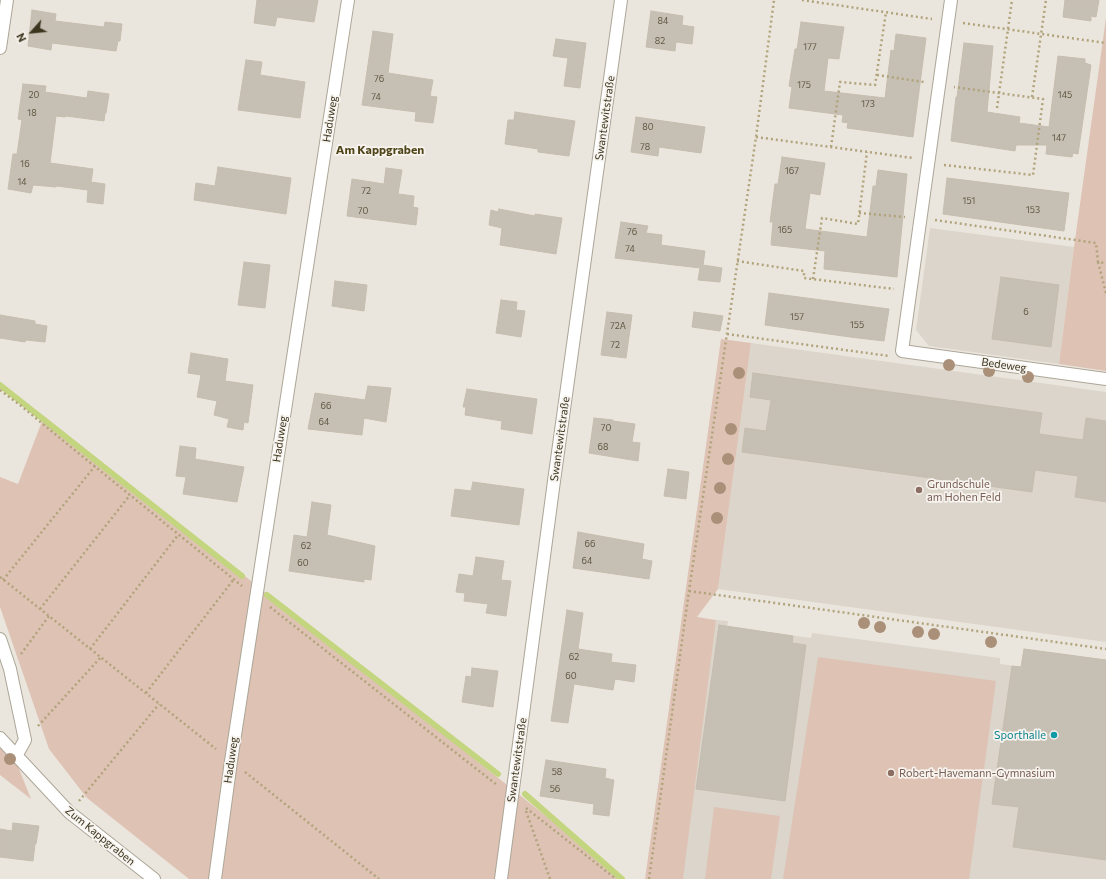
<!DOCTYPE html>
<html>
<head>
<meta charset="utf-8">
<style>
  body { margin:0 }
  #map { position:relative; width:1106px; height:879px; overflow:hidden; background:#ebe6dd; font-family:Commissioner,sans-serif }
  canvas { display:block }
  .north { position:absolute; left:12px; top:12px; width:40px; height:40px; -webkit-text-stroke:3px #f7f3ee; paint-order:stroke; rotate:243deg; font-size:11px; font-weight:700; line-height:16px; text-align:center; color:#3b351e }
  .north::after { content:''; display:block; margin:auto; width:14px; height:18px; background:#3b351e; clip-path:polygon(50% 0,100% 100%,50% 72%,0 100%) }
</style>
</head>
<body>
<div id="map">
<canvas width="1106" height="879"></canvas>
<div class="north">N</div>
</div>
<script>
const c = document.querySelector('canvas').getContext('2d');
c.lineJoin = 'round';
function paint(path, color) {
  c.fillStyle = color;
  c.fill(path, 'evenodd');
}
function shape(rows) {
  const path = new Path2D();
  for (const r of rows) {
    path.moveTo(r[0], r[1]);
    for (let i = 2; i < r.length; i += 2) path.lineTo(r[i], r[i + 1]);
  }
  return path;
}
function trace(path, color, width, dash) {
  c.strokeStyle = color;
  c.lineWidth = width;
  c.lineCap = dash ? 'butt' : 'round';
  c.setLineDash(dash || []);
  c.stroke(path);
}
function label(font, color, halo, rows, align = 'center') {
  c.font = font + ' Commissioner,sans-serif';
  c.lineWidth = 3.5;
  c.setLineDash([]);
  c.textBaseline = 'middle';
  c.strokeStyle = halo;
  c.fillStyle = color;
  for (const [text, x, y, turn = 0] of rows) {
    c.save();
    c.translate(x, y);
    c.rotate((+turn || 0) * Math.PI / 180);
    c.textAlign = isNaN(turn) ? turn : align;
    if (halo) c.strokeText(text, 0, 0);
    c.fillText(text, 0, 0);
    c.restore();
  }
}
paint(shape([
  [930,228,1074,247,1059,364,929,346,916,330],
  [751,343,1106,392,1106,642,718,589],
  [716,620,728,621,726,633,732,627,811,638,812,633,1000,658,1000,664,1021,667,1024,649,1106,660,1106,879,661,879]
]), '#dbd5cb');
paint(shape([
  [1106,18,1106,371,1059,364,1074,247],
  [721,339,751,343,718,589,697,617,716,620,683,879,645,879],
  [44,416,625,879,189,879,87,798,49,749,0,607,0,477,18,484],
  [818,657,996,681,969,879,783,879],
  [0,744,17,764,31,799,0,775],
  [714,807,780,816,771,879,705,879]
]), '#dec2b4');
trace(shape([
  [0,385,242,576],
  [267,595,498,774],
  [525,794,622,879]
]), '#c3d67f', 6);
const building = shape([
  [257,0,318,0,314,22,277,17,275,26,254,23,257,0],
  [1065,0,1099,0,1096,17,1091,16,1091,21,1063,17,1065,0],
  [32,10,56,14,55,21,104,27,105,22,122,24,120,41,118,41,116,51,52,43,51,50,28,46,32,10],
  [651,11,683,16,682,25,694,27,692,44,676,42,675,51,646,47,651,11],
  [801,22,844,27,839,59,828,58,824,91,885,98,891,50,894,51,896,34,926,38,913,137,847,128,848,123,842,122,843,115,789,108,792,87,789,86,795,49,797,49,801,22],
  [373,31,393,34,388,73,433,80,430,96,437,97,433,123,415,121,416,112,362,105,373,31],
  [556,39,586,43,580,88,564,86,568,58,553,56,556,39],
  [964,43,993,46,987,112,1020,117,1019,123,1049,127,1058,56,1085,59,1085,63,1091,65,1078,154,1073,153,1072,157,1046,154,1047,145,1016,145,1015,151,951,141,956,97,957,97,964,43],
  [246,60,262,62,260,75,305,82,300,118,238,110,246,60],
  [23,84,46,86,45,92,87,98,88,91,109,94,106,113,105,113,104,121,66,116,65,117,56,116,50,163,93,169,91,182,105,184,103,204,87,202,88,190,57,186,56,187,33,185,31,193,8,189,13,154,17,154,22,120,18,119,23,84],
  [515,112,575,121,569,156,538,152,538,149,505,144,508,120,514,120,515,112],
  [636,117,705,127,701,153,659,147,658,156,631,152,636,117],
  [782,157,825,163,820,195,810,193,805,229,867,237,873,186,876,186,878,170,907,174,897,277,824,269,825,251,771,245,773,222,770,222,775,184,778,184,782,157],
  [218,167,291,178,286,214,194,200,196,183,215,186,218,167],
  [386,168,402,170,398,194,414,196,413,207,418,208,416,225,347,216,352,179,384,184,386,168],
  [947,178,1069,193,1064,231,943,214,947,178],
  [499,209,535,216,535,214,562,218,556,254,500,245,502,228,489,225,491,210,498,212,499,209],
  [621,222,648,226,646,233,662,235,661,245,705,251,703,265,722,268,720,282,698,280,700,268,615,258,621,222],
  [244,262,270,265,265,308,238,305,244,262],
  [1001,277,1059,285,1051,347,992,339,1001,277],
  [335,281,367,285,364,311,332,306,335,281],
  [769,293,889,309,884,341,850,337,765,325,769,293],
  [501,300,517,302,516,310,525,311,521,337,496,333,501,300],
  [607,312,632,315,626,358,601,355,607,312],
  [694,312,723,316,720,331,692,327,694,312],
  [0,315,35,321,35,324,47,326,45,342,26,340,25,342,0,338,0,315],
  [191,353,228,359,225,381,253,385,248,423,244,422,243,430,227,427,229,419,214,415,217,401,197,397,201,375,188,373,191,353],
  [753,373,1042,413,1039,434,1083,440,1086,418,1106,421,1106,502,1075,497,1078,476,1035,470,1032,492,742,452,745,428,766,431,771,400,750,397,753,373],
  [368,386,391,388,386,422,364,418,362,435,308,429,315,393,365,400,368,386],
  [467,389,537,399,532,434,501,429,502,421,465,415,466,407,463,407,467,389],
  [594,418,613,420,613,421,635,424,632,442,640,443,638,461,589,453,594,418],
  [180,446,196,448,195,459,244,467,237,502,183,494,186,477,176,476,180,446],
  [668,469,689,472,686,499,664,496,668,469],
  [473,482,524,489,519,525,451,516,455,489,471,491,473,482],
  [312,502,331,505,327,535,375,546,371,580,364,579,364,582,289,571,294,535,307,537,312,502],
  [578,532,644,544,642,559,652,561,649,579,573,568,578,532],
  [476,557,504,561,501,580,511,581,506,616,486,613,488,604,464,601,465,593,456,592,459,574,473,576,476,557],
  [567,610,583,613,578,649,612,654,611,662,636,665,634,682,615,679,613,690,574,684,568,723,551,721,567,610],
  [719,625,793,636,792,643,806,645,785,801,696,789,719,625],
  [1024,649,1106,660,1106,860,1013,847,1019,807,992,804,1012,666,1021,667,1024,649],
  [472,668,498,671,493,707,462,702,466,676,471,677,472,668],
  [546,760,606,769,605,778,614,780,609,816,593,814,594,804,540,796,546,760],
  [13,823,39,826,36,844,35,844,33,861,0,857,0,829,12,831,13,823]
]);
paint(building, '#c6bfb3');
trace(building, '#c5bdaf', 1);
const minor = shape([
  [951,0,902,351,1106,379],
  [0,48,7,0],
  [0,639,10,669,25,740,16,756],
  [0,738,69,812,154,879],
  [215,879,231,761,348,0],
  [501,879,554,481,621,0]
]);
trace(minor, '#aca698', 14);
trace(shape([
  [802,0,932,19],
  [963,23,1106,43],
  [877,75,924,82],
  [1032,97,1046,0],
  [997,108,1012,0],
  [756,137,913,158],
  [831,147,840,82,875,85,886,12],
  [944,165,1033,175,1043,99,954,87],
  [859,213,905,217],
  [935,220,1096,243,1098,262,1106,263],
  [737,261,804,271,804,278,894,289],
  [1098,262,1106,293],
  [813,279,822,218,858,224,867,152],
  [727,334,889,356],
  [0,390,20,405,61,439,242,586],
  [0,577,216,749],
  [3,580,95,466],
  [689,591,1106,649],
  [270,607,497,785],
  [40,609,130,495],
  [90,649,178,535],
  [21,654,49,616],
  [146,693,234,579],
  [38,726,101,657],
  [245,772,379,879],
  [79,801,159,704],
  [526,808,616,879],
  [526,811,550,879],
  [649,879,689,591,756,137,774,0]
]), '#b1a37b', 2.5, [2, 3]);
trace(minor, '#fff', 12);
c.fillStyle = '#aa9078';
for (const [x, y] of [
  [949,365],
  [989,371],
  [739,373],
  [1028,377],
  [731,429],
  [728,459],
  [720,488],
  [717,518],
  [864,623],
  [880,627],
  [918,632],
  [934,634],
  [991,642],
  [10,759]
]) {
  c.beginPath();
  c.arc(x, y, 6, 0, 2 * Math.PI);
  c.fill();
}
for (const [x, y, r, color] of [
  [919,490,4,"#8d6e63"],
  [1054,735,4,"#0f9aa8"],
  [891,773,4,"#8d6e63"]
]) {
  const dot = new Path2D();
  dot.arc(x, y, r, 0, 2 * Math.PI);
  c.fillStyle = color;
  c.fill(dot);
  trace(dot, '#f7f3ee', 1.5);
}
label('9px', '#5e5843', null, [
  ["84",663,21],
  ["82",660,41],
  ["177",810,47],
  ["76",379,79],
  ["175",804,85],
  ["20",34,95],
  ["145",1065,95],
  ["74",376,97],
  ["173",868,104],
  ["18",32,113],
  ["80",648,127],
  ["147",1059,138],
  ["78",645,147],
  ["16",25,164],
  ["167",792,171],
  ["14",22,182],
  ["72",366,191],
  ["151",969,201],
  ["153",1033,210],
  ["70",363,211],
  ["165",785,230],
  ["76",632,232],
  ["74",630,249],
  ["6",1026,312],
  ["157",797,317],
  ["155",857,325],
  ["72A",618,326],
  ["72",615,345],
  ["66",326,406],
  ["64",324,422],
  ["70",606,428],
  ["68",603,447],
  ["66",590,544],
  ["62",306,546],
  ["64",587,561],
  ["60",303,563],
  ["62",574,657],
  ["60",571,676],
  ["58",557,772],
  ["56",555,789]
]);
label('11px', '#3b351e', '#f7f3ee', [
  ["Swantewitstraße",605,118,-82],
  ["Haduweg",330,119,-81],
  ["Bedeweg",1004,365,8],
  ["Haduweg",280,439,-81],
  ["Swantewitstraße",560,439,-82],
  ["Haduweg",231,760,-82],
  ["Swantewitstraße",517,760,-82],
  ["Zum Kappgraben",100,836,39]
]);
label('11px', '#785e54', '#f7f3ee', [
  ["Grundschule",927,484],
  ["am Hohen Feld",927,497],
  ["Robert-Havemann-Gymnasium",899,773]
], 'left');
label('11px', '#0d838f', '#f7f3ee', [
  ["Sporthalle",1046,735]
], 'right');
label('bold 12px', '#4f4518', '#f7f3ee', [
  ["Am Kappgraben",380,150]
]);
</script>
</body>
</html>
